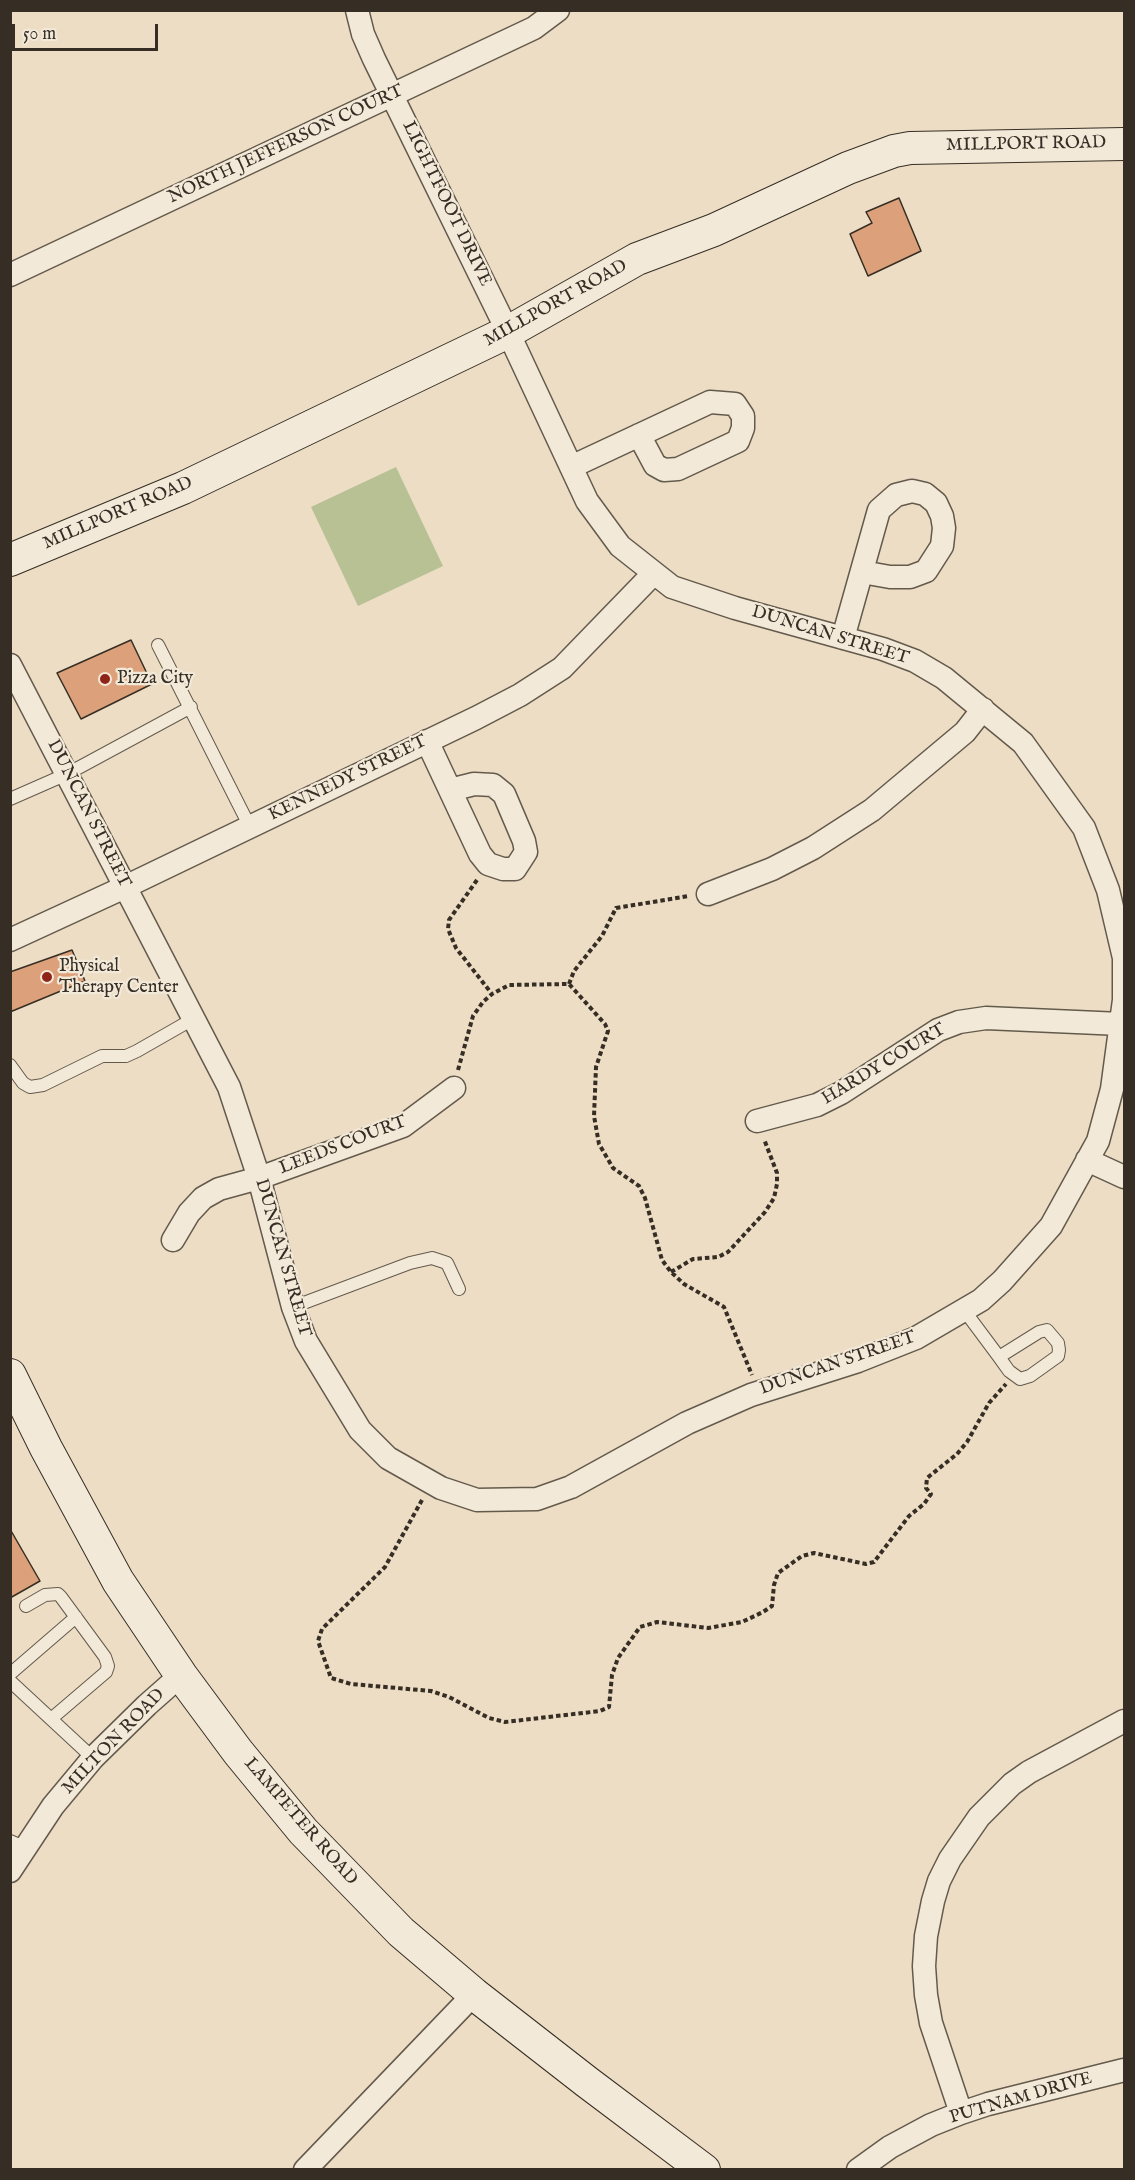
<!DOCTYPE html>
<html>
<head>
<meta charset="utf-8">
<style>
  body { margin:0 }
  #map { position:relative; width:1135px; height:2180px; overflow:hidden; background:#ecddc4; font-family:"IM FELL English",serif }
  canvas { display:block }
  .frame { position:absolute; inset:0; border:12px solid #362e24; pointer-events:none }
  .scale { position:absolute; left:12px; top:24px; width:146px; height:27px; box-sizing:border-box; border:3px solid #362e24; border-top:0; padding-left:8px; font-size:18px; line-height:21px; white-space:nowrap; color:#362e24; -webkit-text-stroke:4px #f3e9d9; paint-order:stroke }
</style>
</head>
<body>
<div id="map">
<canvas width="1135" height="2180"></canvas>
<div class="frame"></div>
<div class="scale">50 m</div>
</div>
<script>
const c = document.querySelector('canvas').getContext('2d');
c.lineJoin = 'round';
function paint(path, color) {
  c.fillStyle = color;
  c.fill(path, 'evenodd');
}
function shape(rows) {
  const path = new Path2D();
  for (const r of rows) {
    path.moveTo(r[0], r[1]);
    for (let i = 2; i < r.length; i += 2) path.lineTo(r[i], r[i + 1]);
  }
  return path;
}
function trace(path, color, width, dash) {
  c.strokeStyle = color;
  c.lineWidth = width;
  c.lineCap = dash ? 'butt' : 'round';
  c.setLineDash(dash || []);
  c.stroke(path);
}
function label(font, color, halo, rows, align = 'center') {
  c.font = font + ' "IM FELL English",serif';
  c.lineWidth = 4.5;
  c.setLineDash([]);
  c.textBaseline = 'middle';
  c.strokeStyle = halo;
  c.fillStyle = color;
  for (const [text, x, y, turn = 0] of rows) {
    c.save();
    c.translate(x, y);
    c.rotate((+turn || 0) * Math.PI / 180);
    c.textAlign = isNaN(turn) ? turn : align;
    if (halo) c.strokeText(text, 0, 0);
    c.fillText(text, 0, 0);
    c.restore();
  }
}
paint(shape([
  [396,467,443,566,358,606,311,507]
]), '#b8c194');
const building = shape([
  [899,198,921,251,868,276,850,234,872,223,866,212,899,198],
  [131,640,152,684,81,719,57,673,131,640],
  [72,950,85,981,10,1012,10,972,72,950],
  [10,1529,40,1581,10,1598,10,1529]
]);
paint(building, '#dca17a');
trace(building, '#362e24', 1.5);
const lane = shape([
  [158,645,250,827],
  [10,799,67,774,191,707],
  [10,1065,23,1083,30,1087,43,1085,102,1056,126,1056,137,1051,193,1019],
  [293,1307,410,1263,432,1258,447,1263,459,1289],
  [964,1310,999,1357,1009,1371,1020,1379,1030,1376,1058,1356,1059,1350,1058,1343,1047,1330,1039,1332,999,1357],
  [26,1606,45,1595,58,1594,61,1597,105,1657,108,1666,106,1672,51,1719],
  [10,1674,76,1617],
  [10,1681,93,1758],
  [10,1841,26,1848]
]);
const street = shape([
  [10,275,534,28,558,10],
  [571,467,710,402,735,404,743,416,743,428,738,441,678,469,664,470,655,465,639,435],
  [843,638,879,510,896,495,912,491,925,494,936,503,942,516,944,528,942,546,926,571,910,577,890,577,862,572],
  [10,665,229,1087,259,1178,293,1307,306,1341,360,1430,388,1458,441,1488,477,1500,537,1499,571,1487,687,1423,751,1395,858,1361,916,1338,981,1300,1002,1281,1051,1226,1098,1141,1112,1089,1124,1000,1124,958,1108,890,1084,828,1023,743,944,678,915,661,883,649,735,608,672,587,620,546,587,501,508,332,374,59,363,34,357,10],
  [427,741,480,854,488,864,503,869,515,869,526,852,524,841,504,794,493,785,474,784,450,790],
  [708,894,772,869,813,848,872,810,965,732,983,709],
  [10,940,125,887,476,718,520,695,562,668,654,573],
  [757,1121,817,1105,841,1093,938,1030,959,1022,986,1018,1121,1024],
  [1087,1160,1124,1177],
  [173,1240,189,1213,203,1198,219,1189,259,1178,403,1126,454,1088],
  [10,1871,53,1806,93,1758,147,1705,181,1675],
  [961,2113,931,2023,926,1995,924,1966,926,1936,933,1901,939,1881,950,1859,979,1817,1012,1784,1029,1772,1124,1721],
  [305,2170,474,1994],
  [858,2170,890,2147,931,2125,961,2113,988,2104,1124,2070]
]);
const secondary = shape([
  [10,560,183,488,508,332,637,259,714,230,848,168,894,151,910,148,1124,144],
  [10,1375,46,1448,118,1581,181,1675,238,1752,303,1831,401,1932,474,1994,587,2082,704,2170]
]);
trace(lane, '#645a4c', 14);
trace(street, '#645a4c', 25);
trace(secondary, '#362e24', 34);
trace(shape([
  [477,880,449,920,448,929,456,948,492,994],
  [569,984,574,971,602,936,616,908,689,896],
  [458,1070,473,1016,483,1002,492,994,509,985,569,984,605,1024,608,1031,596,1067,594,1116,599,1144,613,1168,639,1186,645,1198,662,1260,671,1272,684,1284,724,1307,752,1375],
  [671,1272,693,1259,718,1257,728,1252,765,1212,774,1198,777,1184,777,1173,764,1139],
  [422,1500,385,1567,322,1629,318,1641,331,1678,351,1684,431,1691,449,1697,489,1718,505,1722,600,1711,609,1707,612,1675,618,1658,640,1627,657,1622,708,1628,742,1622,763,1612,772,1606,774,1585,778,1573,802,1556,814,1553,866,1564,874,1562,909,1516,924,1504,931,1494,926,1488,927,1478,957,1454,967,1442,989,1403,1006,1384]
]), '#362e24', 4, [4.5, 3]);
trace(lane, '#f3e9d9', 12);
trace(street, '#f3e9d9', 22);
trace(secondary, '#f3e9d9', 32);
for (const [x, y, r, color] of [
  [105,679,6,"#8f2418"],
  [47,977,6,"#8f2418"]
]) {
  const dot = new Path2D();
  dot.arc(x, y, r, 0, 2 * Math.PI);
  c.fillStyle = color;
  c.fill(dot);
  trace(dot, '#f3e9d9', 2);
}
label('18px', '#362e24', '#f3e9d9', [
  ["NORTH JEFFERSON COURT",286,145,-25],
  ["MILLPORT ROAD",1026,145,-1],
  ["LIGHTFOOT DRIVE",446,204,64],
  ["MILLPORT ROAD",556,304,-29],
  ["MILLPORT ROAD",118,514,-23],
  ["DUNCAN STREET",830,636,17],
  ["KENNEDY STREET",348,779,-26],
  ["DUNCAN STREET",88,814,63],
  ["HARDY COURT",884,1065,-31],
  ["LEEDS COURT",343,1146,-21],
  ["DUNCAN STREET",282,1258,74],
  ["DUNCAN STREET",838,1364,-19],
  ["MILTON ROAD",114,1742,-46],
  ["LAMPETER ROAD",300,1822,49],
  ["PUTNAM DRIVE",1021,2099,-16]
]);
label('18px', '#362e24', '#f3e9d9', [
  ["Pizza City",117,679],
  ["Physical",59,967],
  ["Therapy Center",59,988]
], 'left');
</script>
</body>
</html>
